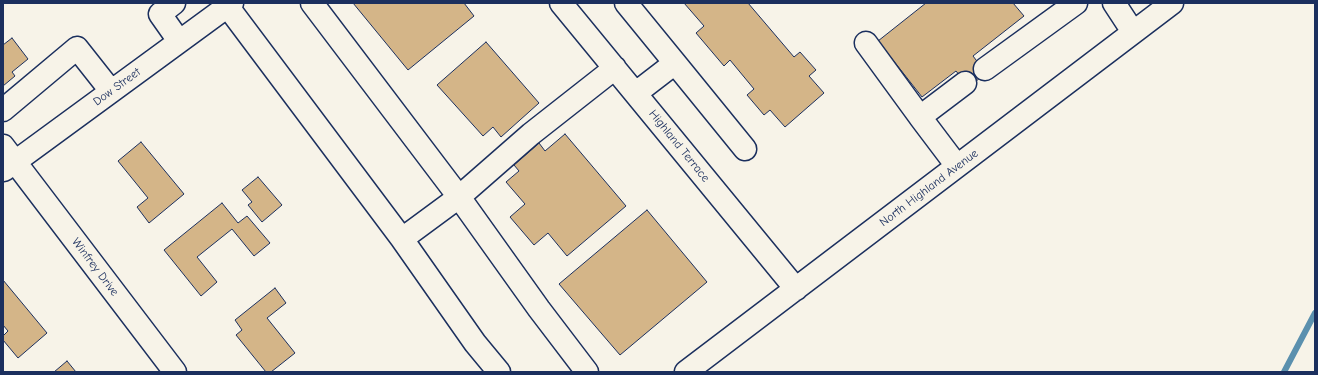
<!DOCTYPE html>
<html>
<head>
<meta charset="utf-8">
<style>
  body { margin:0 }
  #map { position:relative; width:1318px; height:375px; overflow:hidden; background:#f7f3e8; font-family:"Comic Neue",sans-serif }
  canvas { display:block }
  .frame { position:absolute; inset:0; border:4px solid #1b2f5e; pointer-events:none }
</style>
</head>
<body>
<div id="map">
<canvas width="1318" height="375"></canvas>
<div class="frame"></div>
</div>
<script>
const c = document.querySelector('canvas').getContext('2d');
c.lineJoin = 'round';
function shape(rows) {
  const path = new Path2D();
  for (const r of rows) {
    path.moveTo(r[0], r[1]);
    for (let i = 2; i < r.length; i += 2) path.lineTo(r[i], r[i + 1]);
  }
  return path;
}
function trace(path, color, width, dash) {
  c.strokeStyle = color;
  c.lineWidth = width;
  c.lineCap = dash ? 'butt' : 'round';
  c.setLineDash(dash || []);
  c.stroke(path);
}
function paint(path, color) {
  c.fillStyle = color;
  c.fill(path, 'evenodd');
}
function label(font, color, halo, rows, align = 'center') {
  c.font = font + ' "Comic Neue",sans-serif';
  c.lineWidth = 3;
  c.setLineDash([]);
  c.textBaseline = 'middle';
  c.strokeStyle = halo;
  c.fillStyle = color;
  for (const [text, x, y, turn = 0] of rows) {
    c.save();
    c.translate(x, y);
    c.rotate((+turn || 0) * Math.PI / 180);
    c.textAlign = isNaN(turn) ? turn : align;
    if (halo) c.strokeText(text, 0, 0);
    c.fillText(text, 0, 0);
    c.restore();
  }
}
trace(shape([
  [1284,372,1315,313]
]), '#5b90ae', 6);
const building = shape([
  [353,3,464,3,474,16,408,70,353,3],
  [684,3,748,3,794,57,800,52,816,70,809,76,824,93,785,127,770,110,764,115,747,95,754,89,730,60,724,66,696,33,704,26,684,3],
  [926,3,1013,3,1024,16,973,56,986,73,969,87,956,71,922,97,878,41,926,3],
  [12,38,28,59,12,72,15,76,3,86,3,45,12,38],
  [486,42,539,103,501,137,493,127,483,136,437,85,486,42],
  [565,134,626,206,567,256,548,233,534,245,510,217,525,204,506,182,519,171,514,165,539,143,545,151,565,134],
  [141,142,184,194,149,223,137,207,148,198,118,161,141,142],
  [258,177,282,205,262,222,248,205,252,202,242,190,258,177],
  [222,203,238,223,247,216,270,243,254,256,232,229,197,257,217,282,201,296,164,250,222,203],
  [647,210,707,282,620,355,559,284,647,210],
  [3,280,47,333,18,358,3,340,3,336,8,331,3,325,3,280],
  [275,288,286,303,267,318,295,353,271,372,266,372,236,335,242,330,235,320,275,288],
  [67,361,76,372,54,372,67,361]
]);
paint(building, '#d4b588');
trace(building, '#1b2f5e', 1);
const minor = shape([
  [174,3,160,14,179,41],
  [225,3,402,239],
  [312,3,459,197,539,309,587,372],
  [561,3,796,289],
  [626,3,675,63,636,93],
  [1114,3,1133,32],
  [866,43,920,117,965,83],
  [675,63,745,149],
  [985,69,1076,3],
  [3,110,77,48,111,91],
  [920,117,957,166],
  [3,146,175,372],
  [4,170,232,3],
  [499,372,475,343,402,239,459,197,531,134,615,68],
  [686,372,1172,3]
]);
trace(minor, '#1b2f5e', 25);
trace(minor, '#f7f3e8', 22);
label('12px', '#1b2f5e', '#f7f3e8', [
  ["Dow Street",117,87,-36],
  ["Highland Terrace",679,146,51],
  ["North Highland Avenue",929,188,-37],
  ["Winfrey Drive",95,267,53]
]);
</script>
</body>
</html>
